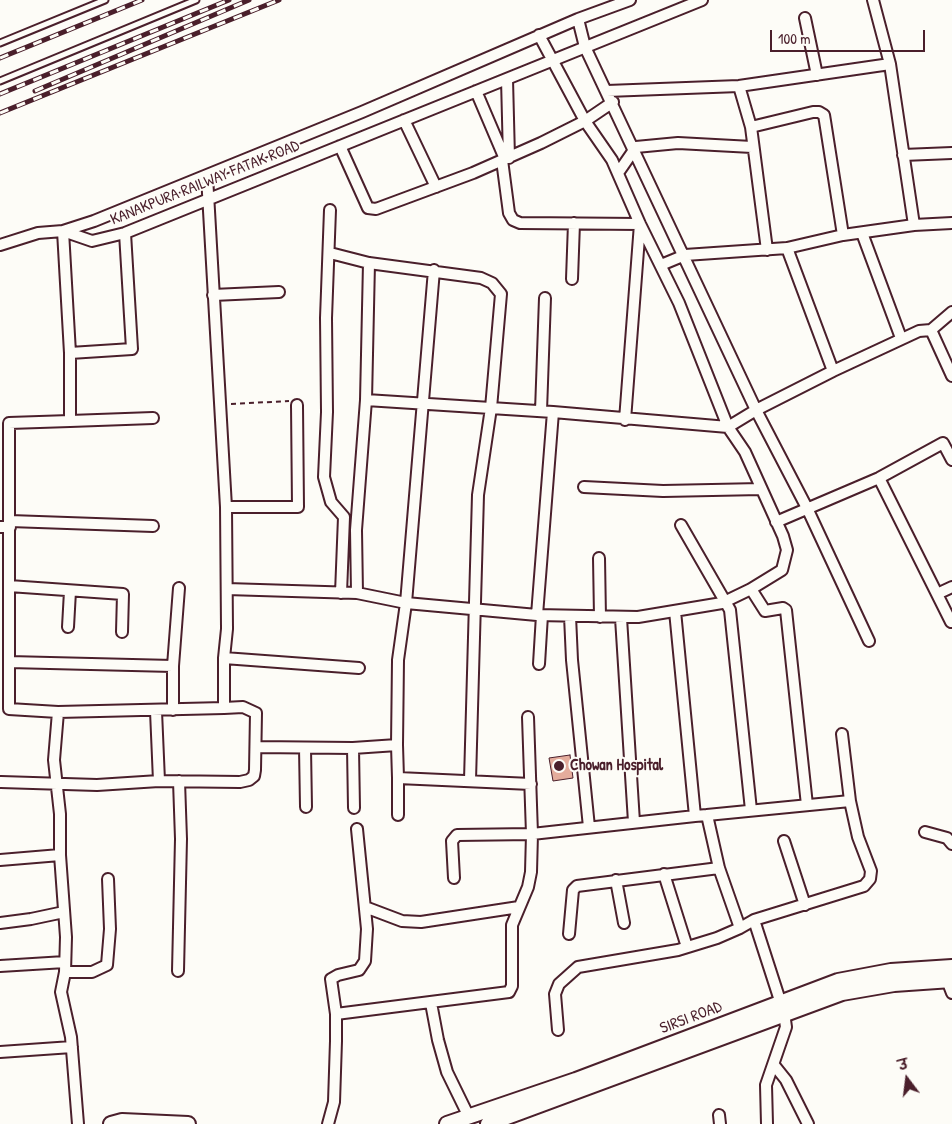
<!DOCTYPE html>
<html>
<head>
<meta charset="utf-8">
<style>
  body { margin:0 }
  #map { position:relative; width:952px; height:1124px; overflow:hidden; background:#fdfcf7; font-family:"Patrick Hand","Playpen Sans Deva",sans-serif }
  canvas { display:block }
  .north { position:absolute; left:882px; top:1054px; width:50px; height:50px; -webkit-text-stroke:4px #fdfcf7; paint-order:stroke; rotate:345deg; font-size:14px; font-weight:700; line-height:20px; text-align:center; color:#4a1f2b }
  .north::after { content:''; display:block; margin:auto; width:18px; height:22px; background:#4a1f2b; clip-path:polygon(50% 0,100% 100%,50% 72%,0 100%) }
  .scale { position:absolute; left:770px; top:30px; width:155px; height:22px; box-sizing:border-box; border:2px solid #4a1f2b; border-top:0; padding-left:6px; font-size:15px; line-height:18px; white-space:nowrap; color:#4a1f2b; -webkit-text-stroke:4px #fdfcf7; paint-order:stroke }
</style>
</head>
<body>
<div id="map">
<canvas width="952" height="1124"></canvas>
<div class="north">उ</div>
<div class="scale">100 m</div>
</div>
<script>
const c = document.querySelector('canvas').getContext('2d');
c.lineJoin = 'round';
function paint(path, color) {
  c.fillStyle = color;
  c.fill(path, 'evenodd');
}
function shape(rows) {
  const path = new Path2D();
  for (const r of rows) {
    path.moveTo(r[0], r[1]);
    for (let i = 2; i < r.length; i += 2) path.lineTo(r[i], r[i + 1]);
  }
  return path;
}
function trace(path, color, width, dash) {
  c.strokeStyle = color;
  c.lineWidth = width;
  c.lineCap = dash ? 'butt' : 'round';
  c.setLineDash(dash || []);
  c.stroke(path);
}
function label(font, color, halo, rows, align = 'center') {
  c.font = font + ' "Patrick Hand",sans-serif';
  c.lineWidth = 4;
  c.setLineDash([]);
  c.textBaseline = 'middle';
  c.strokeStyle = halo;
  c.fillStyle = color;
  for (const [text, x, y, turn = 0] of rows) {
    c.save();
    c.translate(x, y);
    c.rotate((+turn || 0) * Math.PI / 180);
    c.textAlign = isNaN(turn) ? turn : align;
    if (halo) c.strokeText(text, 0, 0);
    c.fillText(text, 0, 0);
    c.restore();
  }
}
const building = shape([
  [570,755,573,778,553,781,549,758,570,755]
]);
paint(building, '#e4ac9c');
trace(building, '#4a1f2b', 1);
const service = shape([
  [0,43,105,0],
  [0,81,196,0]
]);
const minor = shape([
  [873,0,890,64,914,225,952,223],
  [805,18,817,75],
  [578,19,585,47,756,410,807,508,869,641],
  [507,79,509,158],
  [739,86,751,127],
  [476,91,505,159],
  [607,91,739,86,890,64],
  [404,120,436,187],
  [340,146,368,208,376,209,473,173,541,143,585,121,613,102],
  [903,155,952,153],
  [502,160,509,213,513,220,520,223,640,224,625,420],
  [618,173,636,147,678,143,752,147],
  [330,210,326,318,327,412,324,477,331,502,344,517,341,593],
  [63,231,70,353,70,421,9,423,9,709,58,712,54,760,60,814,60,855,66,937,65,972,61,992,71,1037,78,1124],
  [63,231,92,241,125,233,702,0],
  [862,233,901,338],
  [0,245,38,233,63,231,94,221,362,112,578,19,630,0],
  [767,250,751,127,813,112,819,112,824,115,825,121,843,235],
  [330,253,369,263,481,278,492,283,501,294,491,408,478,495,470,780],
  [661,265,685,255,787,248,843,235,914,225],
  [572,279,574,223],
  [213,295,279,292],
  [931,330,952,312],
  [70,353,132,349,125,233],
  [833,371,919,331,931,330,952,376],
  [366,400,553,412,537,615],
  [541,411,545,298],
  [553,412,728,427,756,410,833,371,787,248],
  [70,421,153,418],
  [879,478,937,594,952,587],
  [584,487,663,491,761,489],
  [226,507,298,507,297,405],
  [10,521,153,526],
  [776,522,879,478,943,443,952,460],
  [681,525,730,610,751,810],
  [0,527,10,527],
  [599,558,600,617],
  [9,586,123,594,122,632],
  [227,589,357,593,406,603,537,615,638,617,722,603,751,589,782,570,787,550,783,536,745,452,728,427,679,303,640,224,612,160,585,121,539,35],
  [751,589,765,611,783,608,786,610,807,805],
  [357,593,356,530,366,400,369,263],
  [937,594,951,622],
  [675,611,695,816,707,815,719,868,740,928,754,920],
  [570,616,572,660,589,827],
  [621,618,634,822],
  [68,627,70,591],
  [224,658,359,668],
  [9,662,173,666],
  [539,664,542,615],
  [173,710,173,666,179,588],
  [156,711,159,781],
  [58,712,224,708,224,658,227,629,226,507,207,176],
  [528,717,532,834,695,816],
  [397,745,398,778,531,784],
  [256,747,353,748,397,745,398,660,406,603,434,270],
  [305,748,306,807],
  [353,748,354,808],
  [1,782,97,785,159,781,240,782,249,780,254,776,255,770,256,713,243,707,224,708],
  [398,815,398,778],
  [707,815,850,801],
  [925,832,947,838,952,844],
  [784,841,805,905],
  [0,860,60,855],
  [664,874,687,947],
  [616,880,624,923],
  [365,907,402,921,421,922,519,907],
  [0,923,31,919,64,912],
  [569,934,573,890,577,886,719,868],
  [0,966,65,962],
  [178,971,181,839,179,781],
  [65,972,92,972,107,965,110,929,108,879],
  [947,980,952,993],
  [431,1003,438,1040,447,1072,469,1117],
  [336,1014,509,992,512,986,512,925,528,887,531,872,532,834,457,835,452,841,454,878],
  [558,1030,555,994,559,984,578,967,678,950,717,938,740,928],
  [0,1052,72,1047],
  [774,1065,786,1080,808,1124],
  [719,1115,720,1124],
  [328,1124,334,1102,336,1041,336,1014,331,979,338,975,359,970,365,961,367,929,357,829],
  [767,1124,766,1085,786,1027,784,1013,754,920,864,886,870,879,871,871,858,837,850,801,842,734]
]);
const secondary = shape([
  [111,1124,122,1121,188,1124],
  [447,1124,576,1080,838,981,891,971,952,967],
  [488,1124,842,993,894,984,952,980]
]);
trace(service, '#4a1f2b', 9);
trace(minor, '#4a1f2b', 14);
trace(secondary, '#4a1f2b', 18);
trace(shape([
  [231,404,289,401]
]), '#4a1f2b', 2, [5, 4]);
trace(service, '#fdfcf7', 5);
trace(minor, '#fdfcf7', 10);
trace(secondary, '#fdfcf7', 14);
const rail = shape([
  [0,58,142,0],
  [35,91,249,0],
  [0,94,229,0],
  [0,113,279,0]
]);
trace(rail, '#4a1f2b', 5);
trace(rail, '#fdfcf7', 3, [9]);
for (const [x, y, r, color] of [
  [559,766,6,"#4a1f2b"]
]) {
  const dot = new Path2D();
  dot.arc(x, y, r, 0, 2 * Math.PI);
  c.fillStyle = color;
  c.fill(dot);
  trace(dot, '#fdfcf7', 2);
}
label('16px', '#4a1f2b', '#fdfcf7', [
  ["KANAKPURA RAILWAY FATAK ROAD",205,183,-22],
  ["SIRSI ROAD",691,1018,-21]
]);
label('bold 16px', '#4a1f2b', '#fdfcf7', [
  ["Chowan Hospital",570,766]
], 'left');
</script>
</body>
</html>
